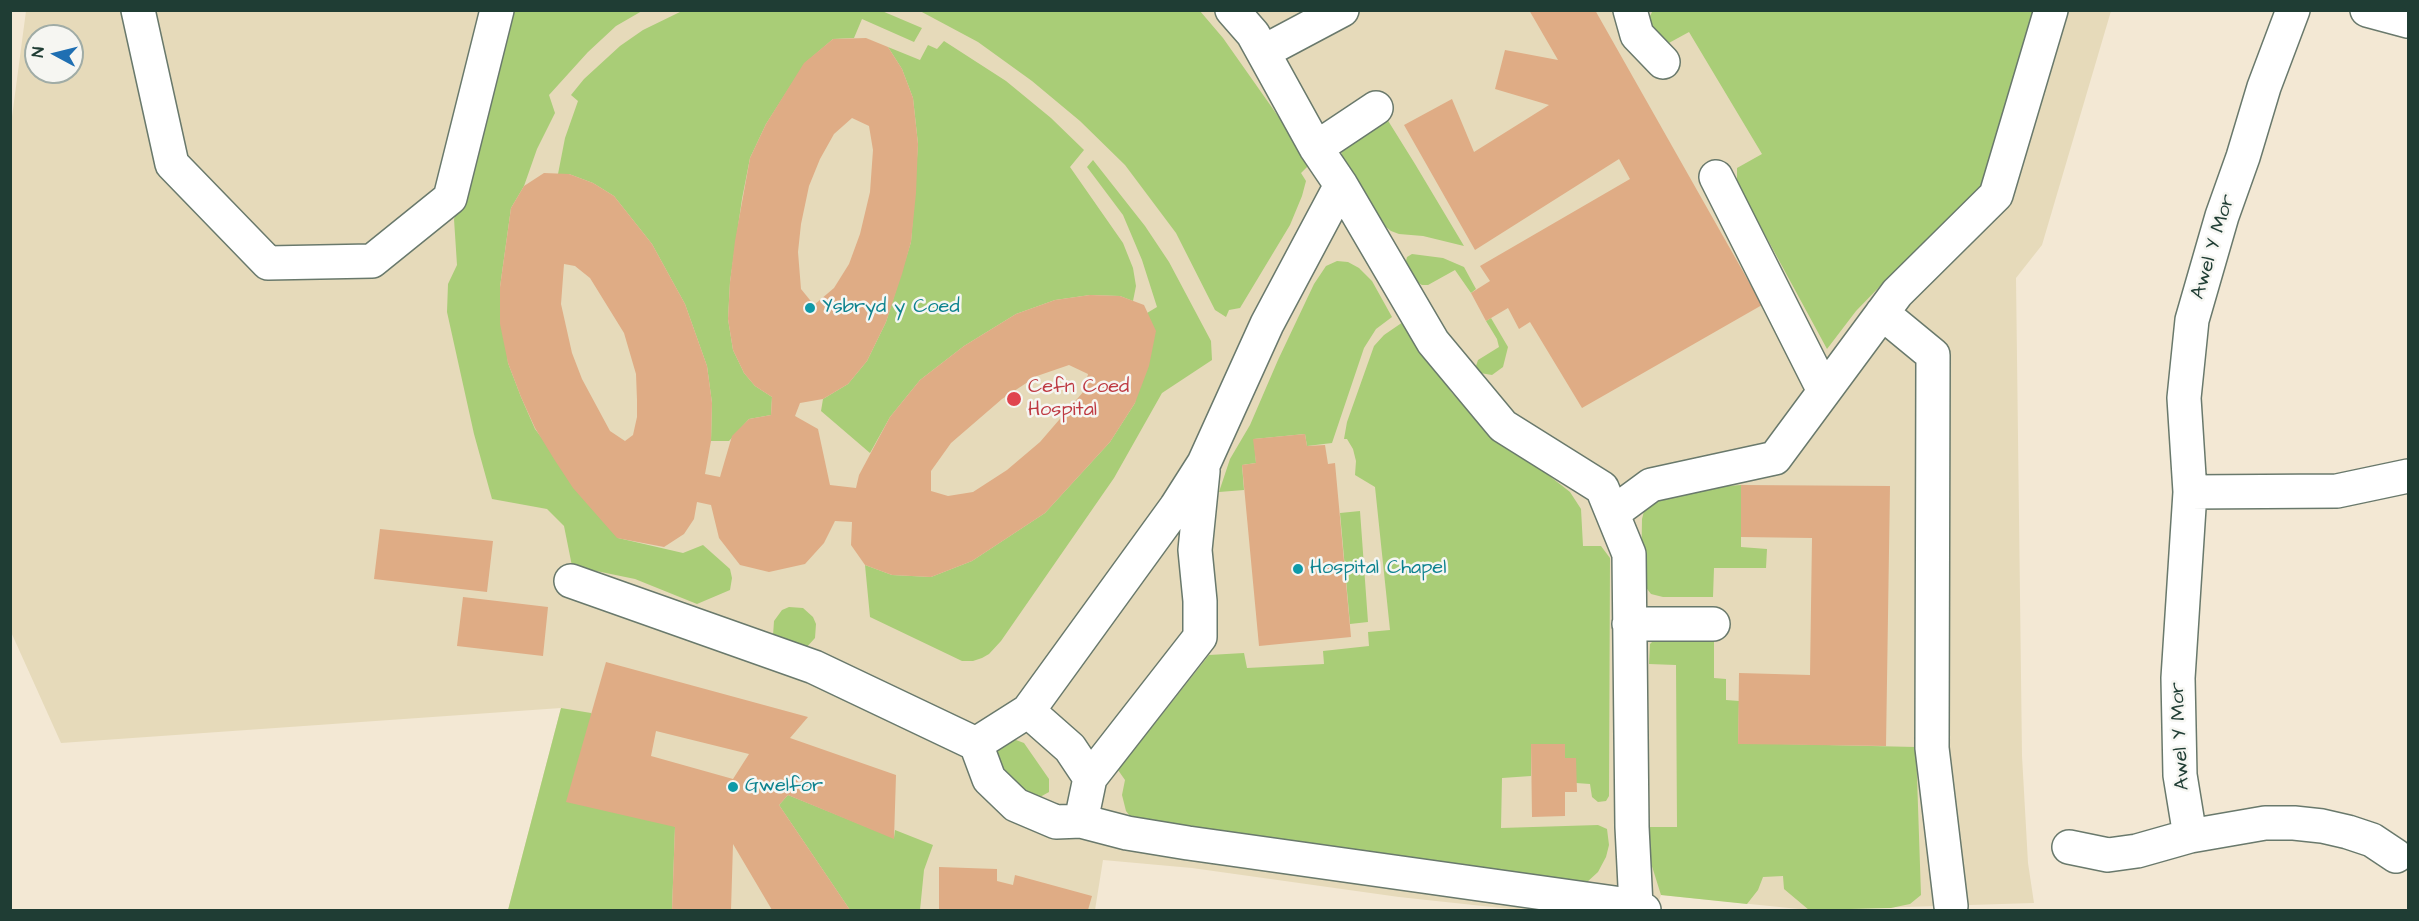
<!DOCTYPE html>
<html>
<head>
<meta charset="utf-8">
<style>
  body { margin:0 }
  #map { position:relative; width:2419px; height:921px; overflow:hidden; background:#f3e8d4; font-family:"Architects Daughter",sans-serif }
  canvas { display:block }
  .frame { position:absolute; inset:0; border:12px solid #1f3d34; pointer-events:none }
  .north { position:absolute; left:24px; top:24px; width:60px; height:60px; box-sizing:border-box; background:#f6f6f2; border:2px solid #a0aca6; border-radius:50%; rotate:277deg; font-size:16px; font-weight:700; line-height:24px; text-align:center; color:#1f3d34 }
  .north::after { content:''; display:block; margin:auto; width:21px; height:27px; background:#1f6fb2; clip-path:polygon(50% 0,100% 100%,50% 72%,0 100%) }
</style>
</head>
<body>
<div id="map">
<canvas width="2419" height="921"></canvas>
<div class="frame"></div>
<div class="north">N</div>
</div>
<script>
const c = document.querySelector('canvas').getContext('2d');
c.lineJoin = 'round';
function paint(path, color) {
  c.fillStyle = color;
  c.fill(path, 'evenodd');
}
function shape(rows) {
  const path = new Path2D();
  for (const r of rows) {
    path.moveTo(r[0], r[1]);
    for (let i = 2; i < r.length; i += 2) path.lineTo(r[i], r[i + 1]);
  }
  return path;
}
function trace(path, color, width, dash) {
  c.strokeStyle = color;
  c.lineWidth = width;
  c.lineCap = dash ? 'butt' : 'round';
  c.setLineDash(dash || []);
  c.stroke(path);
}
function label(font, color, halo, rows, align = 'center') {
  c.font = font + ' "Architects Daughter",sans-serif';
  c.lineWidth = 5;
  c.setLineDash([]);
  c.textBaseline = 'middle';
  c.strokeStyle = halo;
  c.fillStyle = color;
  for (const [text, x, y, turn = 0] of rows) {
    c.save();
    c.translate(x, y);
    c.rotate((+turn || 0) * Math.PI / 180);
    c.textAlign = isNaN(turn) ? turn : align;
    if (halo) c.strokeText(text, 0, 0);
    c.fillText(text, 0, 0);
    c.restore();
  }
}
paint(shape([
  [26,11,2111,11,2042,245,2016,278,2022,756,2028,863,2034,903,1809,910,1661,895,1656,910,1520,910,1399,897,1192,868,1103,860,1095,910,508,910,561,708,61,743,11,632,10,132],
  [36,36,72,36,72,72,36,72]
]), '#e6daba');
paint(shape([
  [1653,10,2041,11,1987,181,1936,235,1885,281,1856,311,1827,349,1737,183,1737,168,1762,154,1689,32,1667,44,1645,26],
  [512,11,642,11,616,26,588,52,549,95,555,113,537,149,524,186,511,208,500,287,508,363,521,397,535,429,618,538,683,553,703,545,730,569,732,578,730,590,697,604,635,579,572,566,564,526,547,509,492,499,474,434,447,312,448,284,457,265,454,219,463,197],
  [682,11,882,11,922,28,914,42,862,19,854,38,833,39,805,63,766,124,750,158,742,199,730,282,728,319,733,350,744,373,755,386,772,397,771,415,749,419,729,441,711,441,712,403,707,366,685,304,652,244,614,196,593,183,569,174,558,174,565,138,578,101,571,95,584,79,620,46,643,30],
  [920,11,1200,11,1223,38,1285,126,1308,166,1301,173,1306,181,1302,196,1290,225,1240,308,1229,310,1226,317,1215,310,1176,233,1125,165,1080,121,1032,81,978,42],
  [944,41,1006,81,1051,118,1084,150,1070,167,1123,243,1133,268,1136,286,1133,301,1120,296,1090,295,1055,300,1016,314,964,346,920,380,890,417,870,453,821,411,823,399,848,384,867,361,886,322,911,242,918,144,913,98,902,69,888,47,920,60,928,45,937,49],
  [1382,111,1415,164,1464,246,1423,236,1399,234,1391,231,1380,222,1343,159,1341,150],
  [1093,160,1145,226,1169,262,1211,341,1212,360,1162,393,1114,478,1001,641,989,654,982,658,973,661,962,661,870,617,865,565,892,575,931,577,972,561,1045,513,1110,442,1135,403,1147,313,1157,307,1142,260,1123,215,1087,167],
  [1412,254,1443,258,1464,267,1476,289,1471,293,1455,270,1428,285,1422,285,1417,282,1405,265,1407,257],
  [1337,261,1348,262,1359,268,1372,281,1392,317,1376,329,1364,348,1332,443,1307,446,1305,434,1254,439,1256,463,1242,465,1244,490,1219,492,1230,459,1250,425,1278,360,1314,284,1326,266],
  [1491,318,1508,347,1503,367,1492,375,1480,373,1476,366,1478,360,1499,347,1497,339,1486,321],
  [1403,322,1452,393,1474,417,1570,492,1581,509,1583,546,1601,546,1610,558,1609,796,1606,801,1598,802,1592,797,1590,784,1576,783,1576,758,1565,758,1564,744,1531,744,1531,776,1502,778,1501,828,1598,825,1607,829,1609,845,1606,857,1598,872,1586,883,1137,825,1126,811,1122,795,1125,780,1118,770,1209,655,1244,653,1247,668,1324,664,1323,651,1369,646,1368,632,1390,630,1375,487,1355,475,1356,461,1353,449,1347,439,1344,439,1347,422,1374,346,1384,335],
  [1741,485,1741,547,1767,549,1766,568,1714,568,1713,597,1663,597,1651,594,1644,585,1641,578,1642,519,1645,507,1677,490],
  [1360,511,1368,622,1350,624,1340,513],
  [789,607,803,608,813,617,816,624,815,638,805,649,773,636,774,621,782,610],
  [1658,636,1714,640,1714,678,1726,679,1726,700,1739,701,1738,743,1916,747,1921,895,1910,904,1891,908,1809,910,1784,889,1783,876,1763,877,1758,890,1747,904,1661,895,1650,860,1643,827,1677,827,1676,665,1649,664,1650,644],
  [561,708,591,713,675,827,672,910,508,910],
  [997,739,1016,740,1024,743,1049,779,1049,792,1040,797,1029,796,1006,776,990,743],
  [788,795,894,838,895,830,933,845,924,870,920,910,850,910,779,805]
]), '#a9cd77');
paint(shape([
  [1529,10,1595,10,1762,305,1582,408,1530,322,1519,329,1508,308,1486,321,1471,293,1490,281,1480,266,1630,179,1619,159,1475,250,1404,125,1452,99,1474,152,1549,105,1495,89,1505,50,1558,60],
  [866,38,888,47,902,69,913,98,918,144,916,193,911,242,902,274,886,322,867,361,848,384,823,399,800,403,795,416,818,429,830,485,856,488,859,475,890,417,920,380,964,346,1016,314,1055,300,1090,295,1120,296,1144,305,1156,331,1149,366,1135,403,1110,442,1045,513,972,561,931,577,892,575,865,565,851,545,852,522,835,521,824,543,805,564,769,572,740,565,719,538,711,505,697,502,694,519,684,534,664,547,617,538,573,488,554,459,535,428,521,397,508,363,500,324,500,287,511,208,524,186,544,173,569,174,593,183,614,196,652,244,685,304,707,366,712,403,711,441,705,474,720,477,732,436,749,419,771,415,772,397,755,386,744,373,733,350,728,319,730,282,735,241,750,158,766,124,804,63,833,39],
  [852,118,869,126,873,150,870,192,860,234,849,264,834,288,814,305,801,289,798,252,801,224,809,186,820,159,834,134],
  [564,264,575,266,590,278,624,333,636,374,637,400,637,417,633,435,625,441,610,431,582,379,572,353,561,304],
  [1069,365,1088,374,1084,391,1040,442,1007,470,973,492,948,496,931,491,931,471,951,443,1002,399,1037,376],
  [1305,434,1307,446,1325,445,1328,464,1335,463,1351,637,1259,646,1242,465,1256,463,1253,439],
  [1741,485,1890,486,1886,746,1738,744,1739,673,1810,675,1812,538,1741,537],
  [380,529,493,541,487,592,374,579],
  [463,597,548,607,543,656,457,646],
  [606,662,808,717,790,738,896,775,894,839,788,795,779,805,850,910,772,910,733,844,731,910,672,910,675,827,566,802],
  [656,731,749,754,733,779,651,756],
  [1531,744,1565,744,1565,758,1576,758,1577,792,1565,792,1565,816,1532,817],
  [939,867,997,869,997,881,1013,885,1015,875,1092,896,1088,910,939,910]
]), '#dfac85');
const minor = shape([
  [138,10,172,164,268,263,372,261,450,198,497,10],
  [1232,10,1253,34,1316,148,1341,185,1433,342,1503,426,1602,488,1629,554,1632,827,1636,906,1644,910],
  [1630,10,1637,35,1663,62],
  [2367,10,2408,21],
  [1263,52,1342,10],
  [1316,148,1376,108],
  [1716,177,1824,391],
  [1882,313,1933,355,1932,748,1951,906],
  [2190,492,2337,491,2408,476],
  [1613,513,1651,485,1775,458,1897,293,1996,195,2051,10],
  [571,581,814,667,976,744],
  [1629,624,1713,624],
  [1028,711,1176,507,1204,463,1267,324,1341,185],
  [1090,778,1200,637,1200,601,1195,550,1203,471],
  [1081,821,1090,778,1070,748,1028,711,976,744,989,779,1016,805,1056,822,1081,821,1127,833,1188,843,1636,906],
  [2190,836,2180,775,2178,678,2190,492,2184,398,2192,320,2222,216,2243,157,2264,87,2293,10],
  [2069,847,2108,855,2137,851,2190,836,2265,823,2294,823,2322,826,2348,832,2372,840,2396,856]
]);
trace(minor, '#69796c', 36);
trace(minor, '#fff', 33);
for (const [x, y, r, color] of [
  [810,308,6,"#0f9aa8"],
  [1014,399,8,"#e0444e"],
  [1298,569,6,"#0f9aa8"],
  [733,787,6,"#0f9aa8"]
]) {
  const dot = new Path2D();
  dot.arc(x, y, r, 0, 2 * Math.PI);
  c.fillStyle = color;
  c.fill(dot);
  trace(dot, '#f6f6f2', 2);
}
label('20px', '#1f3d34', '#f6f6f2', [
  ["Awel Y Mor",2214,247,-73],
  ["Awel Y Mor",2181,736,-93]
]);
label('20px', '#0d838f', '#f6f6f2', [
  ["Ysbryd y Coed",822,308],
  ["Hospital Chapel",1310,569],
  ["Gwelfor",745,787]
], 'left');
label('20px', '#be3a42', '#f6f6f2', [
  ["Cefn Coed",1028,388],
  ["Hospital",1028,411]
], 'left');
</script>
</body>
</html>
